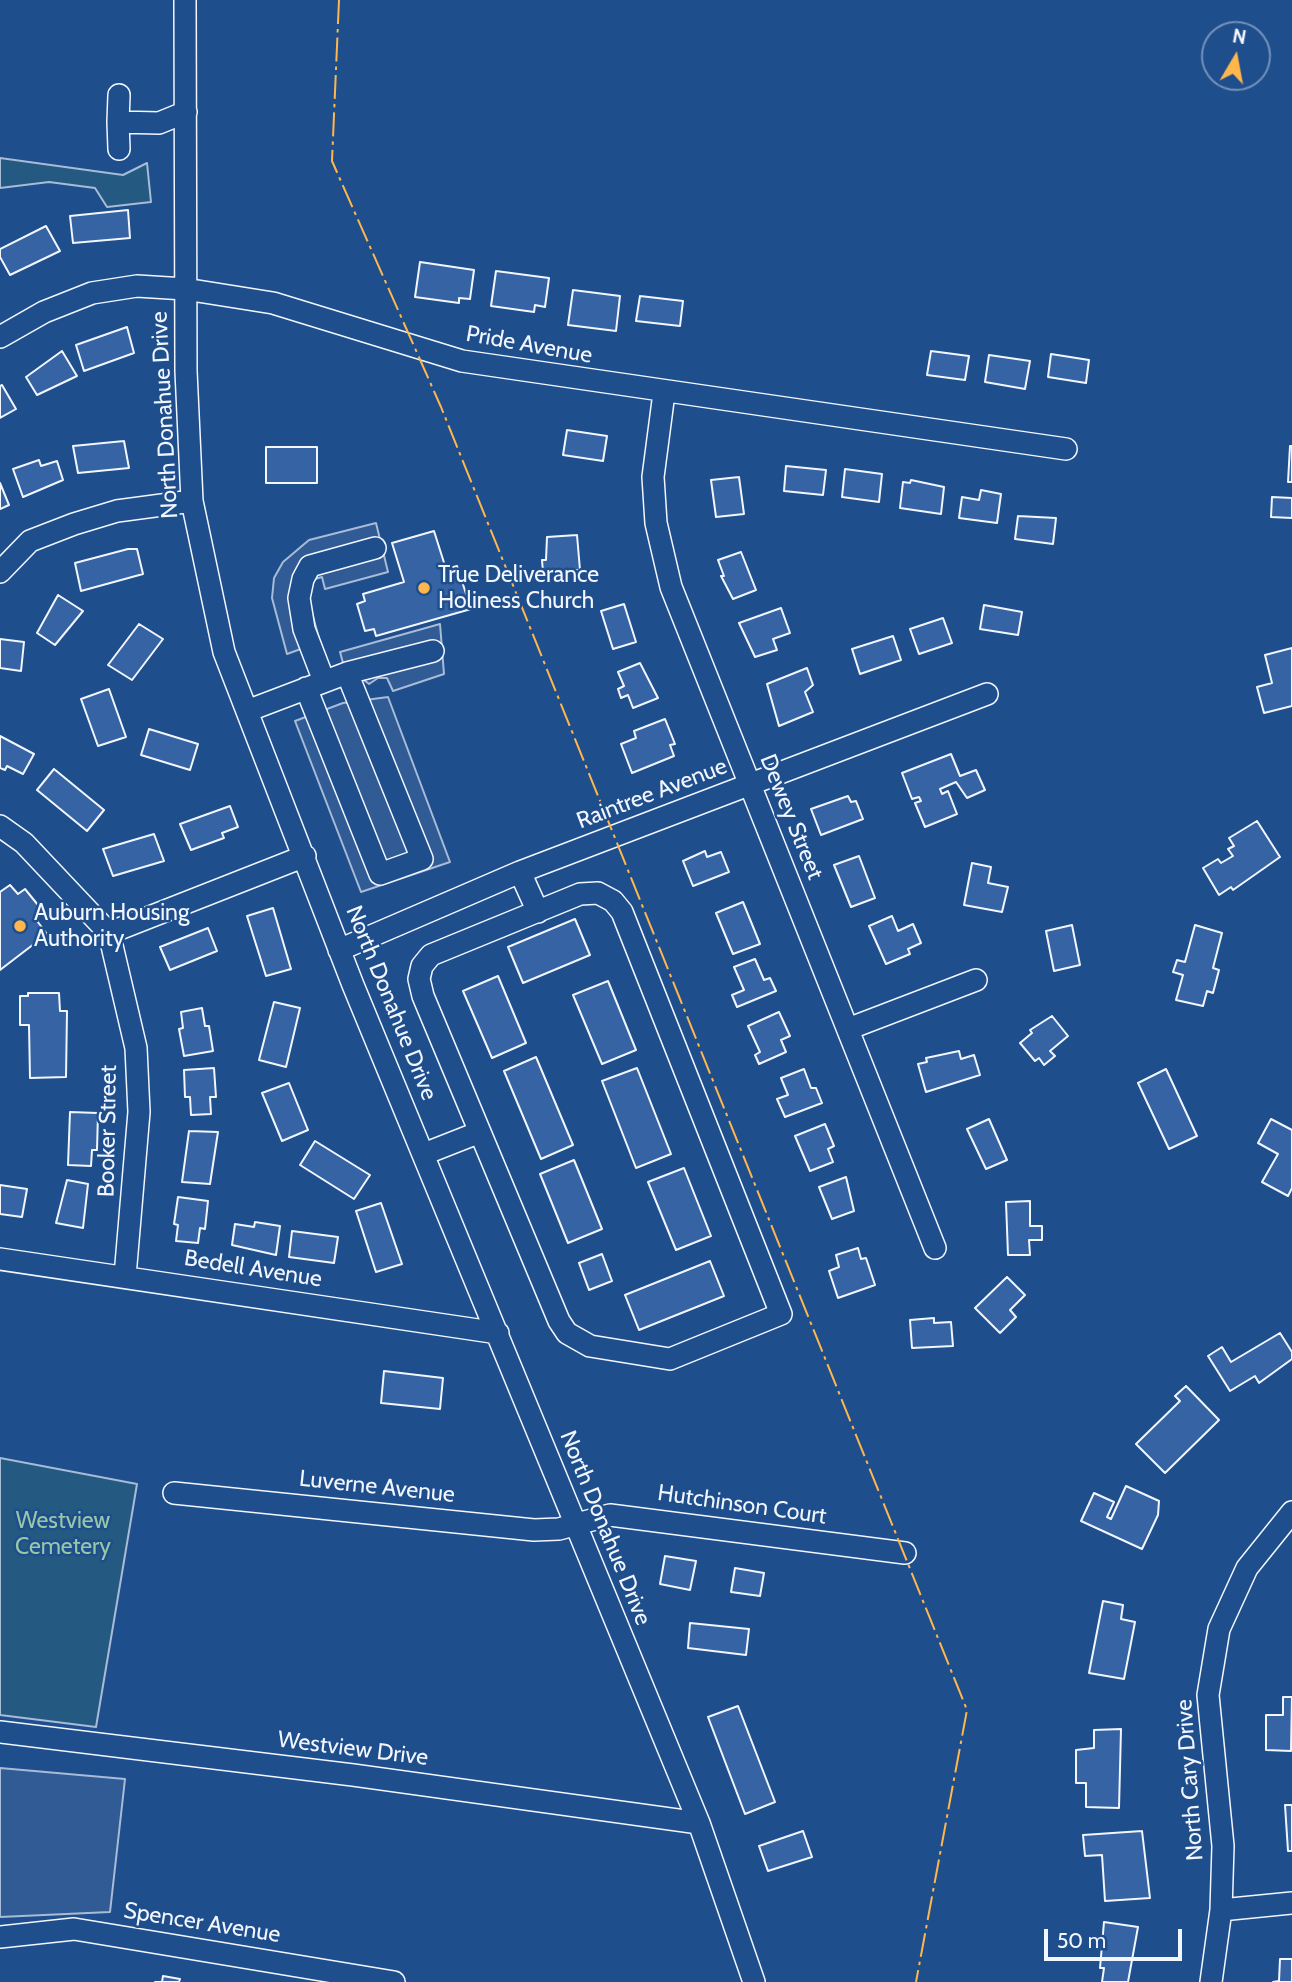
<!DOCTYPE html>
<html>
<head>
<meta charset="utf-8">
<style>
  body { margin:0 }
  #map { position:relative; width:1292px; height:1982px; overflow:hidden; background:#1f4e8c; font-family:Cabin,sans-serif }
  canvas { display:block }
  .north { position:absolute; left:1201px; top:21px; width:70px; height:70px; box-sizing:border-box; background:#1f4e8c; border:2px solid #7391ba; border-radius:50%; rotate:10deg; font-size:19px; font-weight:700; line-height:28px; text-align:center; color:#f2f6ff }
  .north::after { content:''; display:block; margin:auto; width:24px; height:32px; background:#ffb74d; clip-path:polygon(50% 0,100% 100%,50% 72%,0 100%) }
  .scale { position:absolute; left:1044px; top:1929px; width:138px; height:32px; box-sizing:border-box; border:4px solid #f2f6ff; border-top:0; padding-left:9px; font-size:21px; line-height:24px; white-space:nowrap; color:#f2f6ff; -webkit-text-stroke:5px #1f4e8c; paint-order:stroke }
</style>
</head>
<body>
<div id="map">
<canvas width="1292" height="1982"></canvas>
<div class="north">N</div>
<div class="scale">50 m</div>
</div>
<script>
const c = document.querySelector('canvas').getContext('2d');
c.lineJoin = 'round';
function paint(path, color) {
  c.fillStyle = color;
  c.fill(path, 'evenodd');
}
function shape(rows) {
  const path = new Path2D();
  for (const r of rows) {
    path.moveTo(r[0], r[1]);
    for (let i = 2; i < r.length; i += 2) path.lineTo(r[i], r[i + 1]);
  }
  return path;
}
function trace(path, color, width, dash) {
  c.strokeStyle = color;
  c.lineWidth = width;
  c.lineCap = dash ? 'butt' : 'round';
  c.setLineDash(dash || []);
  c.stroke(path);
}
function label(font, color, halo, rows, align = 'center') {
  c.font = font + ' Cabin,sans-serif';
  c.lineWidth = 5;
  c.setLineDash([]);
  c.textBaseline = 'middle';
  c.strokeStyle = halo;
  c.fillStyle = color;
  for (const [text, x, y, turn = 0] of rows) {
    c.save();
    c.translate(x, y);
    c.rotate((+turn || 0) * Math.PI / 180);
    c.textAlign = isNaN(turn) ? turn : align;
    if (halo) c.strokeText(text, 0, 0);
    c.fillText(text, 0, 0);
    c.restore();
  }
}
const green = shape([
  [0,158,123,175,147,163,151,202,107,207,95,188,49,182,0,188,0,158],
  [0,1458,137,1484,96,1727,0,1715,0,1458]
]);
paint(green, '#245a82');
trace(green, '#a8bbd7', 2);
const parking = shape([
  [376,523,388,572,325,589,322,577,315,579,307,594,320,642,287,654,272,598,274,578,283,562,309,540,376,523],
  [440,624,444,674,393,691,387,678,378,678,369,684,343,663,340,652,440,624],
  [388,697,450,862,361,892,295,721,343,703,388,697],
  [0,1768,125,1779,110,1912,0,1917,0,1768]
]);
paint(parking, '#305b95');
trace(parking, '#a8bbd7', 2);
const building = shape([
  [128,210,130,238,73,243,70,216,128,210],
  [46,226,60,251,10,275,0,257,0,249,46,226],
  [420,262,474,270,470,299,459,298,459,303,415,297,420,262],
  [496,271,549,278,545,307,535,305,534,312,491,306,496,271],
  [573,290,620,296,616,331,568,325,573,290],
  [640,296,683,301,680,326,636,321,640,296],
  [127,327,134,353,84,371,76,345,127,327],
  [62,351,77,376,37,395,26,377,62,351],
  [931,351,969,356,965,380,927,375,931,351],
  [1051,354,1089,360,1086,383,1048,377,1051,354],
  [989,355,1030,361,1025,389,985,382,989,355],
  [2,385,16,409,0,418,0,386,2,385],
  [567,430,607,436,603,461,563,455,567,430],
  [124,441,129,468,78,473,73,446,124,441],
  [1290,446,1292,446,1292,482,1288,482,1290,446],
  [266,447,317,447,317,483,266,483,266,447],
  [39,460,41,466,57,461,63,480,23,497,13,469,39,460],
  [786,466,826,470,823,495,784,491,786,466],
  [845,469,882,474,879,502,842,497,845,469],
  [739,477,744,514,716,517,711,480,739,477],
  [911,480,944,487,941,514,900,508,903,482,910,483,911,480],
  [0,483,9,505,0,509,0,483],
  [981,490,1001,494,997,523,959,518,962,497,979,500,981,490],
  [1272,497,1292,498,1292,518,1271,517,1272,497],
  [1018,516,1056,518,1053,544,1015,539,1018,516],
  [434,531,446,569,457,566,471,609,376,636,374,629,365,631,357,604,365,601,363,594,404,582,392,543,434,531],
  [577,535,580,570,543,573,542,560,546,560,547,537,577,535],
  [128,549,137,549,143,574,81,591,75,563,128,549],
  [741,552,756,590,733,599,721,576,724,576,718,560,741,552],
  [58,595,83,611,55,645,37,633,58,595],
  [624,604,636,642,613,649,601,611,624,604],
  [984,605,1022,612,1018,635,980,629,984,605],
  [781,608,790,633,773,639,777,650,755,657,739,623,781,608],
  [943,618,952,643,919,654,910,629,943,618],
  [139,624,163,639,132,680,108,665,139,624],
  [893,636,901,660,860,674,852,649,893,636],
  [0,639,24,642,21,671,0,668,0,639],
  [1292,648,1292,706,1264,713,1257,687,1272,683,1265,655,1292,648],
  [640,663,658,698,633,708,628,695,621,698,618,689,624,686,618,672,640,663],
  [807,668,813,685,805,692,813,712,779,726,767,684,807,668],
  [109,689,126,737,98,746,81,699,109,689],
  [665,719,675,744,670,745,674,756,632,773,621,744,636,738,634,731,665,719],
  [149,729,198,744,190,770,141,755,149,729],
  [0,736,34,754,23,774,7,766,5,770,0,768,0,736],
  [951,754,960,776,976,770,985,790,967,798,956,782,940,789,942,794,948,791,957,814,925,827,915,803,921,801,919,797,912,799,902,773,951,754],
  [54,769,104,810,87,831,37,790,54,769],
  [848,796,851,802,856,801,863,819,821,835,811,809,848,796],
  [230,806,238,827,222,833,224,838,191,850,180,824,230,806],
  [1257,821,1280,857,1233,890,1231,887,1219,895,1203,868,1218,859,1221,863,1233,856,1228,849,1234,846,1229,838,1257,821],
  [154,834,164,861,113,876,103,849,154,834],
  [705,851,707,857,721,852,729,872,693,886,683,861,705,851],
  [859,856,875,898,851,907,834,865,859,856],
  [972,863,991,867,988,883,1008,887,1002,912,964,905,972,863],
  [10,885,18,894,25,889,42,910,34,917,47,934,0,970,0,892,10,885],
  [743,902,760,944,733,954,716,913,743,902],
  [273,908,291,969,266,976,247,916,273,908],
  [892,916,898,931,913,924,921,943,908,949,910,954,886,964,869,926,892,916],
  [575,919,590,955,523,983,508,947,575,919],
  [1072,925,1080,965,1054,971,1046,931,1072,925],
  [1195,925,1222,933,1213,968,1219,970,1213,993,1207,991,1203,1006,1176,1000,1183,975,1173,972,1177,960,1185,962,1195,925],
  [208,928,217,951,170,970,160,947,208,928],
  [755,959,764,980,770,978,776,991,737,1007,732,995,744,990,734,967,755,959],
  [498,976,526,1043,492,1058,463,991,498,976],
  [608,981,636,1050,602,1064,573,995,608,981],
  [28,993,59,993,60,1011,67,1011,66,1077,30,1078,29,1025,20,1025,20,996,28,996,28,993],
  [274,1002,300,1008,286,1067,259,1060,274,1002],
  [202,1008,205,1026,209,1026,213,1051,184,1056,179,1029,183,1028,181,1012,202,1008],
  [779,1012,790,1036,781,1040,786,1052,759,1064,755,1055,760,1052,748,1026,779,1012],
  [1052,1016,1068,1036,1050,1051,1055,1056,1044,1065,1039,1058,1035,1061,1020,1043,1032,1033,1030,1030,1052,1016],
  [959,1051,961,1059,974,1055,980,1075,926,1092,918,1064,927,1062,926,1058,959,1051],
  [536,1057,573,1145,541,1159,504,1071,536,1057],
  [214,1068,216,1097,210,1097,211,1114,191,1115,190,1097,185,1097,184,1070,214,1068],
  [637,1068,671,1154,636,1168,602,1081,637,1068],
  [804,1069,811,1088,816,1088,822,1103,785,1117,777,1099,788,1095,781,1078,804,1069],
  [1166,1069,1197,1136,1169,1149,1138,1083,1166,1069],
  [289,1083,308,1130,282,1141,262,1093,289,1083],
  [70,1112,98,1113,97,1150,92,1150,91,1166,68,1165,70,1112],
  [989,1119,1007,1160,986,1169,967,1129,989,1119],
  [1271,1119,1292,1130,1292,1188,1288,1196,1262,1182,1278,1154,1258,1143,1271,1119],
  [825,1124,834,1146,828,1149,833,1162,810,1171,795,1136,825,1124],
  [189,1131,218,1132,210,1184,182,1182,189,1131],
  [315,1141,370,1175,354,1199,300,1165,315,1141],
  [574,1160,602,1229,568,1243,540,1174,574,1160],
  [684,1168,711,1236,676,1250,648,1182,684,1168],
  [846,1177,854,1211,832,1219,819,1187,846,1177],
  [67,1180,88,1184,83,1228,56,1223,67,1180],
  [0,1185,27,1189,22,1217,0,1214,0,1185],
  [178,1197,208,1201,205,1229,200,1228,198,1243,176,1241,178,1225,174,1224,178,1197],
  [1030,1201,1030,1226,1042,1226,1042,1240,1029,1240,1030,1255,1008,1255,1006,1202,1030,1201],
  [381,1203,402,1264,376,1272,356,1211,381,1203],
  [255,1222,280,1226,276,1255,232,1245,235,1224,254,1227,255,1222],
  [292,1231,338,1237,334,1263,289,1257,292,1231],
  [858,1248,861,1259,866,1258,875,1285,838,1298,829,1271,839,1267,836,1255,858,1248],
  [602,1254,612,1281,589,1290,579,1263,602,1254],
  [710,1261,724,1296,639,1330,625,1295,710,1261],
  [1007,1277,1025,1295,1010,1310,1016,1317,1000,1333,975,1308,1007,1277],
  [934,1318,934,1323,951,1322,953,1346,912,1348,910,1320,934,1318],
  [1280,1333,1292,1352,1292,1359,1259,1383,1255,1376,1230,1391,1208,1356,1222,1347,1231,1362,1280,1333],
  [384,1371,443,1378,440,1409,381,1403,384,1371],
  [1186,1386,1219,1420,1165,1473,1136,1444,1180,1401,1175,1396,1186,1386],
  [1126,1486,1159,1501,1158,1515,1142,1549,1081,1521,1094,1493,1114,1502,1107,1517,1111,1519,1126,1486],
  [665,1556,696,1561,690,1590,660,1584,665,1556],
  [735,1568,764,1573,760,1596,731,1592,735,1568],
  [1103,1601,1123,1605,1121,1619,1135,1622,1124,1679,1089,1673,1103,1601],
  [690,1623,749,1629,746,1655,688,1648,690,1623],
  [1283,1697,1292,1697,1291,1751,1266,1750,1266,1715,1283,1715,1283,1697],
  [738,1706,775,1802,745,1814,708,1717,738,1706],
  [1121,1729,1119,1808,1086,1807,1086,1783,1076,1783,1076,1750,1094,1748,1094,1730,1121,1729],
  [1285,1805,1292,1805,1292,1851,1288,1851,1285,1805],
  [803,1831,812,1857,768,1871,759,1846,803,1831],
  [1142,1831,1150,1898,1105,1901,1102,1855,1085,1856,1083,1835,1142,1831],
  [1104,1922,1138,1927,1128,1982,1102,1982,1104,1968,1100,1968,1104,1922],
  [1280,1959,1292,1959,1292,1982,1273,1982,1279,1981,1280,1959],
  [163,1976,180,1979,179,1982,155,1982,162,1982,163,1976]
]);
paint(building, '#3563a3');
trace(building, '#f2f6ff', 2);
const minor = shape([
  [185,0,186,371,192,501,224,652,353,985,699,1823,754,1982],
  [119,95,118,122,159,123,186,112],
  [118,122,119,149],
  [0,337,44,312,92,293,137,286,185,289,273,303,462,361,1066,449],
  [664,393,653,477,656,523,671,587,935,1248],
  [0,572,30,541,74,524,117,511,192,501],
  [324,681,304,629,299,598,303,579,310,566,375,548],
  [306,688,380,874,422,859,347,673],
  [247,711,347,673,433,651],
  [0,826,24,843,109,933,136,1048,139,1112,125,1276],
  [520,872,538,912],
  [598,893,613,901,622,912,781,1314,670,1359,590,1346,567,1333,559,1321,423,996,419,979,422,966,431,955,580,894,598,893],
  [109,933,305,856],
  [339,950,520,872,987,694],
  [848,1029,976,980],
  [424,1154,480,1132],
  [0,1259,498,1333],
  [174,1493,534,1530,559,1529,610,1515,905,1553],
  [0,1732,353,1775,699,1823],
  [1221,1910,1292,1903],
  [0,1937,74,1929,394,1982],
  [1211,1982,1221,1910,1223,1846,1208,1695,1219,1629,1247,1568,1292,1512]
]);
trace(minor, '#f2f6ff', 24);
trace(minor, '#1f4e8c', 21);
trace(shape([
  [339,0,332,161,441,407,967,1710,916,1982]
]), '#ffb74d', 2, [24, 5, 3.5, 5]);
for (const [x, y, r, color] of [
  [424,588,7,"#ffb74d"],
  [20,926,7,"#ffb74d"]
]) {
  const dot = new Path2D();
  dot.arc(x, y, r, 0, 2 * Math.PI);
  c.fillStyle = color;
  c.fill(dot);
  trace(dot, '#1f4e8c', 2.5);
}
label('23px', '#f2f6ff', '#1f4e8c', [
  ["Pride Avenue",529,345,10],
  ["North Donahue Drive",165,415,-93],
  ["Raintree Avenue",652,794,-21],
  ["Dewey Street",791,817,68],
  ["North Donahue Drive",391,1003,68],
  ["Booker Street",108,1131,-89],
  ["Bedell Avenue",253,1269,9],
  ["Luverne Avenue",377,1487,6],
  ["Hutchinson Court",742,1505,8],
  ["North Donahue Drive",605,1528,68],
  ["Westview Drive",353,1749,7],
  ["North Cary Drive",1190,1780,-94],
  ["Spencer Avenue",202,1923,9]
]);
label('23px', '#f2f6ff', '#1f4e8c', [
  ["True Deliverance",438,575],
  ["Holiness Church",438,601],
  ["Auburn Housing",34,913],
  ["Authority",34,939]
], 'left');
label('23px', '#97c8a6', '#1f4e8c', [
  ["Westview",63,1521],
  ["Cemetery",63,1547]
]);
</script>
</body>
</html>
